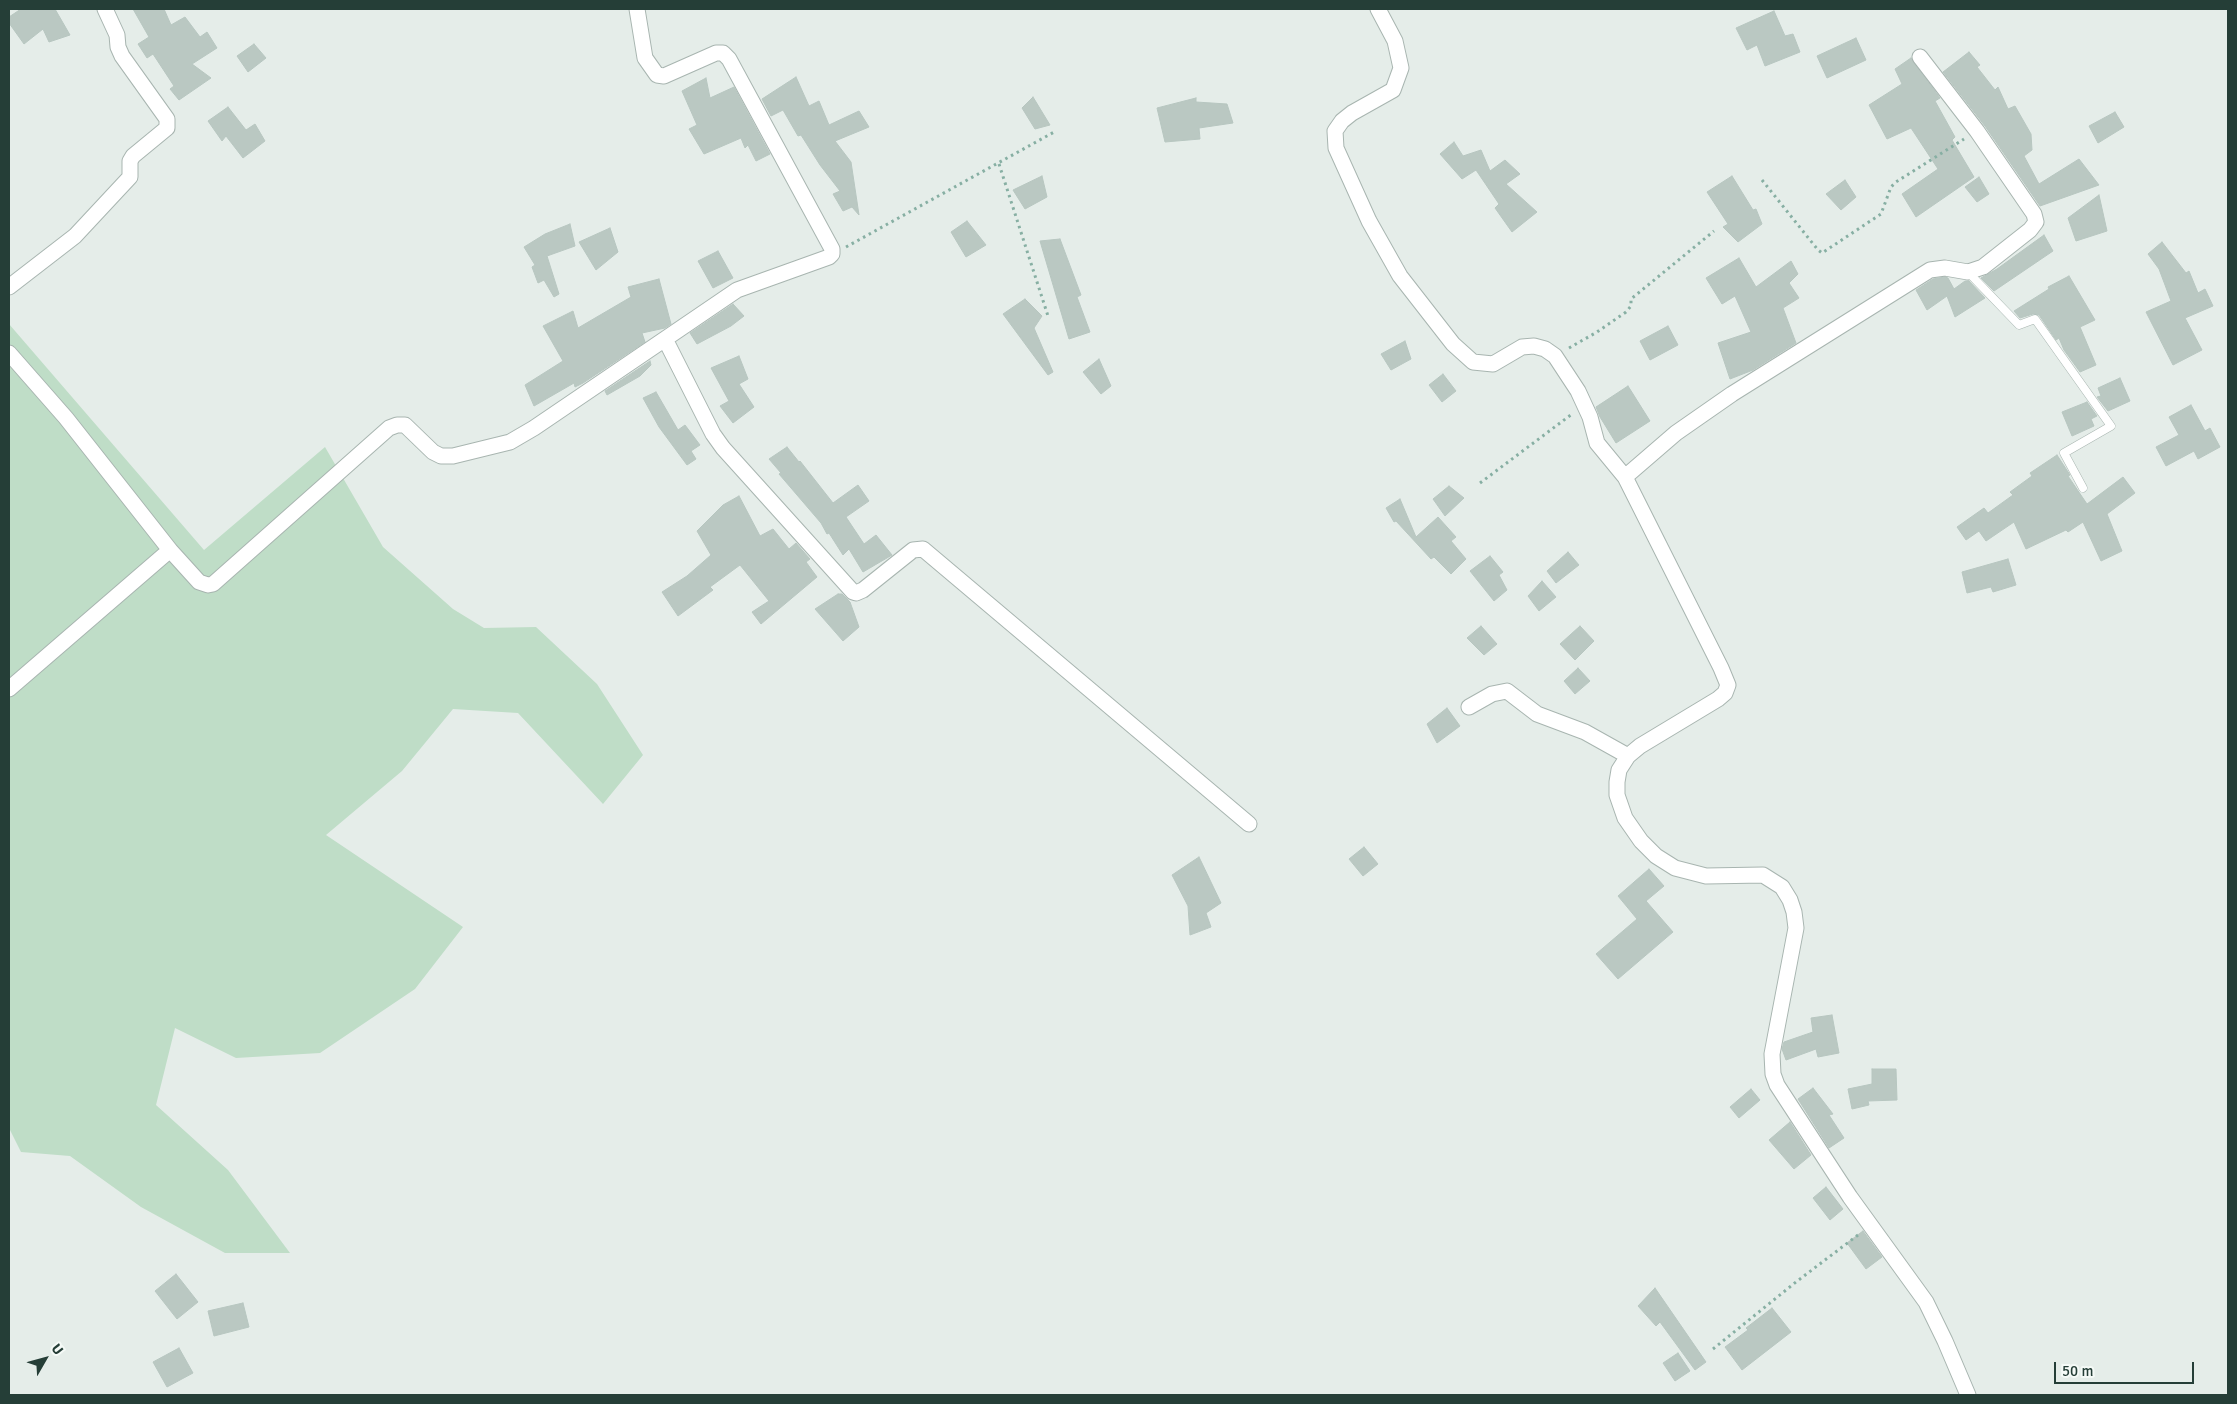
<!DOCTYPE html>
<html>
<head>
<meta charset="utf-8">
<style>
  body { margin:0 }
  #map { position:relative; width:2237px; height:1404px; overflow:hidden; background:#e5ede9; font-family:Signika,sans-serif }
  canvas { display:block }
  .frame { position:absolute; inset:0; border:10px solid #253e37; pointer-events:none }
  .north { position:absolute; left:20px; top:1334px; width:50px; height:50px; -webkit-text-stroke:4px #f5faf7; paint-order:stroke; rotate:52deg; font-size:14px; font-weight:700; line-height:20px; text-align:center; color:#253e37 }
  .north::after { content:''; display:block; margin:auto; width:18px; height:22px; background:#253e37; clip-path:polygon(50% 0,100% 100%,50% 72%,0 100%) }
  .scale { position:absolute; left:2054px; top:1362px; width:140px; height:22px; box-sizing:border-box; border:2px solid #253e37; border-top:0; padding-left:6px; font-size:15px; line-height:18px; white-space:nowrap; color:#253e37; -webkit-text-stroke:4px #f5faf7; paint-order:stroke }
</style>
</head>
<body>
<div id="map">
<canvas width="2237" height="1404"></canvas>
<div class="frame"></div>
<div class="north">U</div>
<div class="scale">50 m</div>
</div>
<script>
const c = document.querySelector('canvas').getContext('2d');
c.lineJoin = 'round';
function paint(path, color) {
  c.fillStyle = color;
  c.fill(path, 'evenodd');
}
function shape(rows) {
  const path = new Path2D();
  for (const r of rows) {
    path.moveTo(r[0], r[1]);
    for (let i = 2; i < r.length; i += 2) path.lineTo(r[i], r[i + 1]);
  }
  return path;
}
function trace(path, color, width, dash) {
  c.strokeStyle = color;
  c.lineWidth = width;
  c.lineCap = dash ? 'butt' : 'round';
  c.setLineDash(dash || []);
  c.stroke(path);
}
paint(shape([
  [9,324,204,550,325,447,383,547,453,609,484,628,536,627,597,684,643,755,603,804,518,713,453,709,402,771,326,835,463,927,415,989,320,1053,236,1058,175,1028,156,1105,228,1170,290,1253,225,1253,141,1207,70,1156,21,1152,9,1128]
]), '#bfddc7');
const building = shape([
  [21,9,55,9,70,35,49,42,43,29,24,44,9,23,9,17,21,9],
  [133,9,164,9,171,25,185,17,200,37,207,32,217,48,192,64,211,78,179,100,170,89,174,86,153,54,147,58,138,44,149,37,133,9],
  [1774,11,1785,36,1793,34,1800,52,1765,66,1757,45,1747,50,1736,28,1774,11],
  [1856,38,1866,60,1827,78,1817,56,1856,38],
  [254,44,266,58,248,72,237,56,254,44],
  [1969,52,1980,65,1977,67,1995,90,1998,87,2008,109,2015,106,2031,134,2032,150,2024,156,2039,184,2079,159,2099,185,2040,206,1985,126,1943,72,1969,52],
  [1911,58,1940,98,1935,101,1955,137,1952,140,1974,177,1916,217,1902,194,1938,169,1911,128,1887,139,1869,105,1902,84,1895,69,1911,58],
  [796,77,809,106,819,101,829,125,859,111,869,127,835,141,851,162,859,215,852,207,843,211,833,194,840,191,820,165,801,135,798,136,783,110,771,116,762,99,796,77],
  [706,78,710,98,734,87,770,154,756,161,748,145,745,148,741,138,704,154,689,129,697,125,682,91,706,78],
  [1033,97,1050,125,1035,129,1022,108,1033,97],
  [1196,98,1196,102,1227,104,1233,123,1199,128,1200,139,1165,142,1157,108,1196,98],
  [228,107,246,130,255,124,265,141,243,158,226,136,222,141,208,121,228,107],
  [2115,112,2124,127,2098,143,2089,126,2115,112],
  [1454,142,1463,156,1481,150,1490,171,1505,160,1520,174,1506,184,1537,212,1512,232,1495,208,1499,204,1476,170,1462,179,1440,154,1454,142],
  [1042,176,1047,197,1025,209,1013,190,1042,176],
  [1732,176,1753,210,1756,209,1762,224,1738,242,1723,227,1728,224,1707,192,1732,176],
  [1979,177,1989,194,1977,202,1965,187,1979,177],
  [1845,180,1856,197,1841,210,1826,194,1845,180],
  [2099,195,2107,231,2076,241,2068,218,2099,195],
  [967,221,986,245,966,257,951,232,967,221],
  [570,224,575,246,547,256,559,294,554,297,544,280,538,283,532,267,535,265,524,247,545,234,570,224],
  [610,228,618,252,596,270,579,242,610,228],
  [2044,235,2053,251,1994,291,1981,278,1997,269,2044,235],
  [1060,239,1081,295,1077,297,1090,332,1069,339,1040,241,1060,239],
  [2162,242,2186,273,2189,271,2198,293,2205,289,2213,306,2185,318,2202,350,2173,365,2146,312,2171,301,2159,269,2148,254,2162,242],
  [718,251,733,278,713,288,698,261,718,251],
  [1739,258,1756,287,1791,261,1798,274,1789,283,1799,298,1783,308,1796,343,1753,370,1730,379,1718,343,1751,332,1735,296,1722,304,1706,278,1739,258],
  [2069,276,2095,320,2080,327,2096,365,2080,372,2064,350,2059,338,2056,340,2039,315,2033,314,2020,318,2014,311,2049,289,2048,287,2069,276],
  [1945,277,1948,278,1954,289,1965,281,1969,281,1985,298,1955,317,1947,296,1927,310,1916,290,1933,279,1945,277],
  [659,279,671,324,665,328,642,333,645,342,583,383,575,387,574,383,534,406,525,385,563,361,543,326,573,311,578,328,631,297,628,287,659,279],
  [1025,299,1042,316,1034,328,1053,372,1048,375,1003,314,1025,299],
  [733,304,744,316,731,326,697,344,690,333,733,304],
  [1668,326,1678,345,1650,360,1640,341,1668,326],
  [1405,341,1411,359,1391,370,1381,354,1405,341],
  [739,356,748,379,739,384,754,407,733,423,720,406,729,401,711,368,739,356],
  [1099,359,1111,386,1101,394,1083,372,1099,359],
  [650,361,651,365,640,376,607,395,605,391,650,361],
  [1443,374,1456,391,1442,402,1429,385,1443,374],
  [2120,378,2130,401,2108,411,2097,397,2101,396,2098,388,2120,378],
  [1628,386,1650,421,1616,443,1600,417,1596,407,1628,386],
  [656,392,678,430,685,425,700,445,691,451,696,459,687,465,659,427,643,398,656,392],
  [2087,402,2097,416,2091,419,2094,426,2072,436,2062,412,2087,402],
  [2191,405,2205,431,2210,428,2220,447,2198,459,2194,451,2166,466,2156,447,2179,435,2169,417,2191,405],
  [787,447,799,462,800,461,833,503,858,485,869,501,846,517,864,544,876,535,892,555,863,572,849,549,843,555,829,533,827,534,821,523,779,474,781,473,769,459,787,447],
  [2057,455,2070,475,2068,476,2087,504,2123,477,2135,493,2107,514,2122,551,2101,561,2083,522,2068,532,2066,530,2026,549,2014,522,1986,541,1979,531,1966,540,1957,527,1984,508,1988,513,2013,495,2010,492,2032,476,2030,473,2057,455],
  [1449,486,1464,498,1445,516,1433,499,1449,486],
  [739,496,760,536,773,529,789,549,796,543,810,559,806,562,817,577,761,624,752,612,769,601,740,565,710,587,713,590,678,616,662,592,687,576,711,555,697,531,723,505,739,496],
  [1400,499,1416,537,1438,517,1456,537,1451,541,1466,559,1451,574,1434,557,1431,559,1396,521,1394,522,1386,508,1400,499],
  [1568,552,1579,565,1556,583,1547,571,1568,552],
  [1490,556,1503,572,1499,575,1507,590,1494,601,1470,571,1490,556],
  [2008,559,2016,585,1993,592,1991,587,1967,593,1962,572,2008,559],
  [1542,581,1556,597,1539,611,1528,596,1542,581],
  [838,594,842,594,850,602,859,627,843,641,815,609,838,594],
  [1481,626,1497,644,1484,655,1467,638,1481,626],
  [1580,626,1594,641,1575,660,1560,644,1580,626],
  [1578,668,1590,681,1575,694,1564,681,1578,668],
  [1447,708,1460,726,1437,743,1427,724,1447,708],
  [1364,847,1378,864,1363,876,1349,859,1364,847],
  [1199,857,1221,903,1206,913,1211,927,1190,935,1188,906,1172,875,1199,857],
  [1649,869,1664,886,1646,901,1673,932,1618,979,1596,954,1637,919,1618,896,1649,869],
  [1832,1015,1839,1053,1818,1057,1816,1049,1786,1060,1782,1049,1784,1042,1813,1032,1811,1018,1832,1015],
  [1872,1069,1896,1069,1897,1100,1868,1101,1869,1105,1852,1109,1848,1089,1872,1084,1872,1069],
  [1813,1088,1833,1114,1829,1115,1844,1138,1829,1148,1798,1099,1813,1088],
  [1751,1089,1760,1100,1739,1118,1730,1107,1751,1089],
  [1790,1122,1811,1155,1794,1169,1769,1140,1790,1122],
  [1826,1187,1843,1209,1830,1220,1813,1198,1826,1187],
  [1863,1231,1882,1257,1866,1269,1847,1243,1863,1231],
  [176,1274,198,1302,177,1319,155,1291,176,1274],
  [1655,1288,1706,1362,1695,1370,1660,1322,1656,1326,1638,1306,1655,1288],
  [243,1303,249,1327,214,1336,208,1311,243,1303],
  [1772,1308,1791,1332,1742,1370,1725,1347,1748,1330,1746,1328,1772,1308],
  [179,1348,193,1373,167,1387,153,1362,179,1348],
  [1678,1353,1690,1371,1675,1381,1663,1363,1678,1353]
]);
paint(building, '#bac8c2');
trace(building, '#b7c6c0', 1);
const service = shape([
  [1968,272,2019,325,2035,319,2111,426,2064,453,2083,488]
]);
const minor = shape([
  [637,9,645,58,657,75,664,76,716,53,723,53,729,59,832,249,832,254,829,257,737,290,665,339,713,434,723,448,853,592,856,593,863,590,913,550,923,549,1249,824],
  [1378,9,1395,41,1401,68,1393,90,1352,113,1342,121,1335,131,1336,148,1369,221,1400,276,1453,344,1473,362,1493,364,1522,347,1534,346,1545,349,1555,356,1578,391,1590,417,1597,443,1625,477,1676,433,1732,394,1930,270,1945,268,1968,272,1983,267,2030,230,2036,222,2034,214,1977,131,1920,57],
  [9,287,75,236,130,177,130,161,133,156,167,128,167,119,122,56,118,47,117,35,105,9],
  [9,353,66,418,170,550,9,689],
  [1625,477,1721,668,1728,685,1725,693,1718,699,1640,746,1628,756,1619,770,1617,782,1617,795,1625,818,1641,841,1656,856,1675,868,1706,876,1763,875,1782,887,1790,900,1794,912,1796,928,1772,1054,1773,1074,1777,1085,1850,1197,1926,1302,1945,1341,1968,1395],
  [170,550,199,582,208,585,213,584,389,428,397,425,405,425,433,452,441,456,453,456,510,442,534,428,665,339],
  [1469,707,1492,694,1507,691,1537,714,1585,732,1628,756]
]);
trace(service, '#a8b5b0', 9);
trace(minor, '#a8b5b0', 17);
trace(shape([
  [999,164,1048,316],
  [1762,180,1818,250,1822,253,1881,214,1891,187,1896,182,1964,139],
  [846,247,1056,131],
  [1569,348,1597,332,1626,312,1631,306,1631,299,1714,231],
  [1480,483,1572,414],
  [1713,1349,1796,1282,1858,1235]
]), '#87afa3', 3, [2.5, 4]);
trace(service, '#fff', 8);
trace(minor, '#fff', 15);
</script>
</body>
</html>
